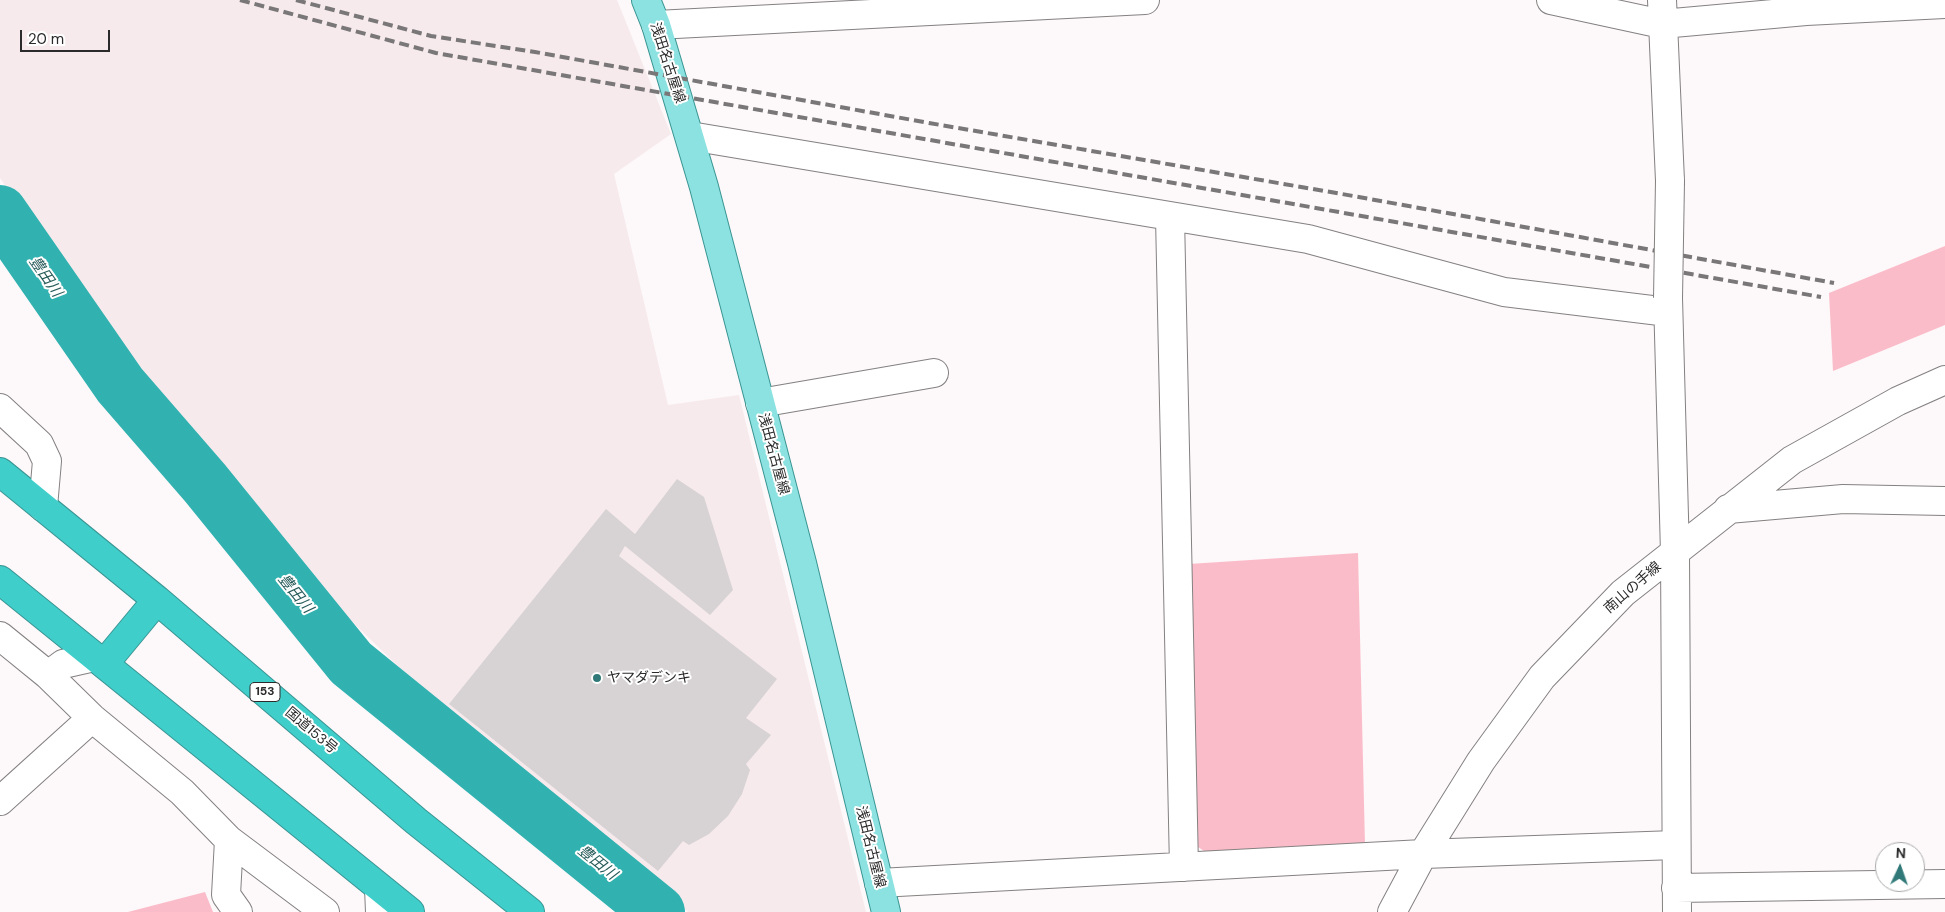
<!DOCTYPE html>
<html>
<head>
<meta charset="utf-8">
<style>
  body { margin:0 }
  #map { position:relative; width:1945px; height:912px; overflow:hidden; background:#fdf8f9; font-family:"DM Sans",sans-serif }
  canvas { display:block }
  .north { position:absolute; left:1875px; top:842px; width:50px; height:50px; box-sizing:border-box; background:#fff; border:1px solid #abaaaa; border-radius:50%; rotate:3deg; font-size:14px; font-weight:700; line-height:20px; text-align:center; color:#2c2b2b }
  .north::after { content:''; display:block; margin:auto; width:18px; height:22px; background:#307978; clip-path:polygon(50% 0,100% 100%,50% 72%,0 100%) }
  .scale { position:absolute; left:20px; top:30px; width:90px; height:22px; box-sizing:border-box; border:2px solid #2c2b2b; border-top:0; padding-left:6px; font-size:15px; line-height:18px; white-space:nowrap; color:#2c2b2b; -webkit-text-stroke:4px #fff; paint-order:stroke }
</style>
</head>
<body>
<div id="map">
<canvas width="1945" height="912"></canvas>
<div class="north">N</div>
<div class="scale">20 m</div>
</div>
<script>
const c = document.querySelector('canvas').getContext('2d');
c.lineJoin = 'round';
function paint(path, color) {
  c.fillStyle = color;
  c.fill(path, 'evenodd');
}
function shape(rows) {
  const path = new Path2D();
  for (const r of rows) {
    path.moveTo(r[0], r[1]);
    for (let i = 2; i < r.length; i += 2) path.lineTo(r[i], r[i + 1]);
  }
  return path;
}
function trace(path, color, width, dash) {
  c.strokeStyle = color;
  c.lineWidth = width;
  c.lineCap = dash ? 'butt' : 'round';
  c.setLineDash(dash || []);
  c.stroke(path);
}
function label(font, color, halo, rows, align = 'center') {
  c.font = font + ' "DM Sans","Noto Sans JP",sans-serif';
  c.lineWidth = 4;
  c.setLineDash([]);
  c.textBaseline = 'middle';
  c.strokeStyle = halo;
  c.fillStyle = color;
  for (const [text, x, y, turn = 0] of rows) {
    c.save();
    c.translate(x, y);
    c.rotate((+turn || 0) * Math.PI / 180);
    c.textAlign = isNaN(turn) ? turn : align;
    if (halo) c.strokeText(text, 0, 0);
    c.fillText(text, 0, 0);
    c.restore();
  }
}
paint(shape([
  [0,0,617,0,671,134,614,174,668,405,739,395,866,912,688,912,437,704,272,544,104,326,0,178]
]), '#f7eaed');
paint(shape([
  [1945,246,1945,325,1833,371,1829,293],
  [1358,553,1365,845,1207,853,1195,845,1189,564],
  [205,892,213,912,128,912]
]), '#fbbcca');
trace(shape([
  [0,212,120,385,205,483,351,663,658,912]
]), '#31b2b0', 54);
paint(shape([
  [677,479,704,497,733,590,710,615,625,546,619,556,777,679,746,718,771,735,746,764,750,770,742,794,728,816,709,834,689,845,683,841,658,871,449,704,606,509,635,534]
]), '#d7d3d4');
const minor = shape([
  [1551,0,1662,24,1806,11,1945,4],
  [1662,0,1670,181],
  [656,25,1145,0],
  [690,136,1308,239,1504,292,1668,312],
  [1170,217,1184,867],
  [1668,298,1675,553,1677,912],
  [760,403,934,373],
  [0,408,39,444,47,461,43,507],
  [1728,509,1843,499,1945,501],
  [0,636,48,675,92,718,182,792,229,840,226,895,238,912],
  [48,675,63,664,94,657],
  [0,801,92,718],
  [229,840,325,912],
  [879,883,1423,854,1675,845],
  [379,888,380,912],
  [1676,888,1945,884],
  [1392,912,1423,854,1481,761,1542,677,1623,593,1792,460,1898,401,1945,380]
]);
const major = shape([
  [646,0,656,25,704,187,802,563,886,912]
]);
const highway = shape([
  [0,472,157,600,416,821,530,912],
  [0,580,410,912],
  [104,664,157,600]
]);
trace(minor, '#848181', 30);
trace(major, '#399593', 30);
trace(highway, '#399593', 30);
trace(minor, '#fff', 28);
trace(major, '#8ce2e0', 28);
trace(highway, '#40cecb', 28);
trace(shape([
  [240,0,436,53,1821,297],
  [296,0,431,36,535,52,929,123,1342,194,1834,283]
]), '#797777', 4, [10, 5]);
const minorBridge = shape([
  [1668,298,1670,181]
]);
trace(minorBridge, '#848181', 30, []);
trace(minorBridge, '#fff', 28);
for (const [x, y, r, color] of [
  [597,678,5,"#307978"]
]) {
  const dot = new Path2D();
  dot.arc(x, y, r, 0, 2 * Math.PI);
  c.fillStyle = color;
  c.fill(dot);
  trace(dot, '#fff', 2);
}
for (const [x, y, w] of [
  [265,692,30]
]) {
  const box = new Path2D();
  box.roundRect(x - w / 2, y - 9.5, w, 19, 4);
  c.fillStyle = '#fff';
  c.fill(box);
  trace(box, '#2c2b2b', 1);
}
label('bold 12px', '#2c2b2b', null, [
  ["153",265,692]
]);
label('14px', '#2c2b2b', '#fff', [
  ["浅田名古屋線",667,63,72],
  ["浅田名古屋線",773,454,75],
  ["南山の手線",1633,588,-41],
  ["国道153号",311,731,40],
  ["浅田名古屋線",870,847,76]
]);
label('14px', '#2c2b2b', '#fff', [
  ["ヤマダデンキ",607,678]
], 'left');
label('italic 15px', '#285b5a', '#fff', [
  ["豊田川",45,277,55],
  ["豊田川",295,594,51],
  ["豊田川",597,863,39]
]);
</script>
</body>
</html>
